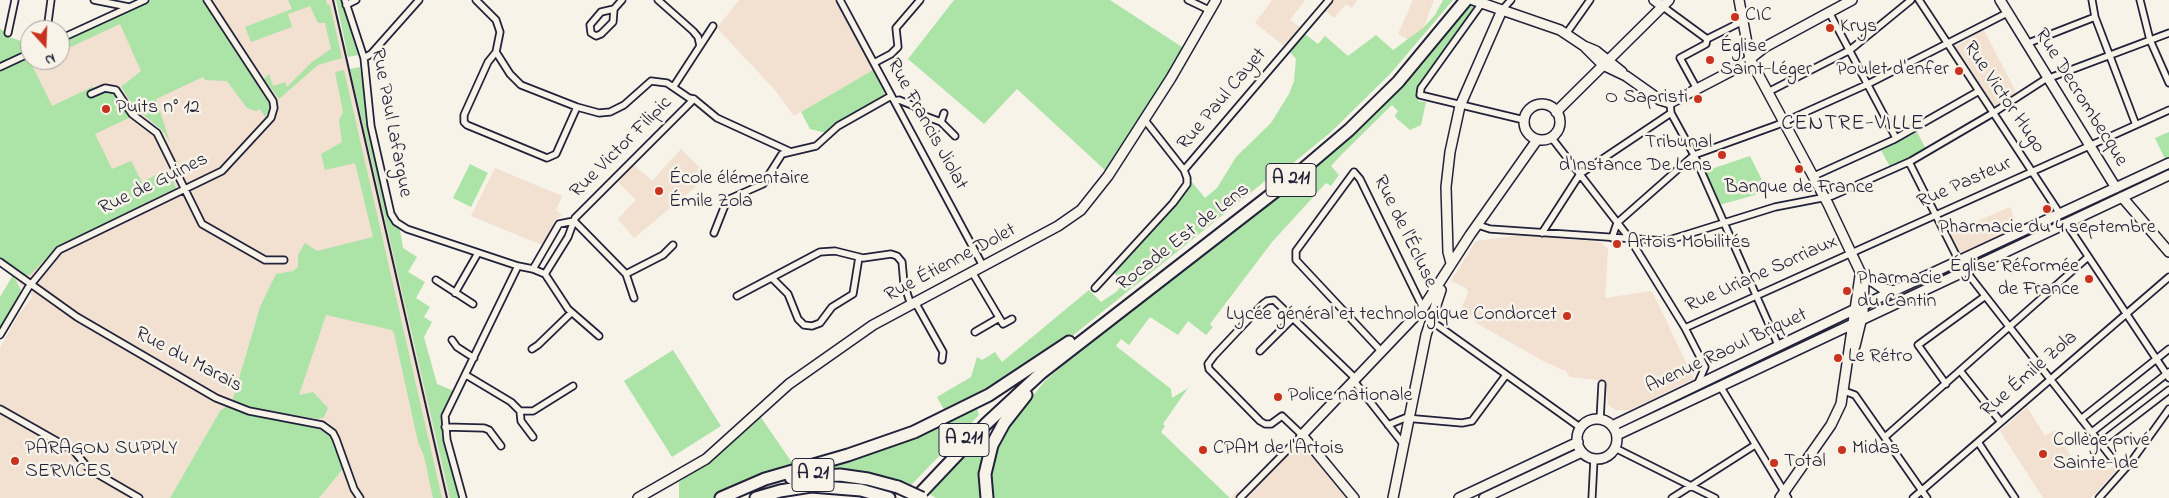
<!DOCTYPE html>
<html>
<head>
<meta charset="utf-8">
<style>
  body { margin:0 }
  #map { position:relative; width:2169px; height:498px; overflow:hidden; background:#f7f3e8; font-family:"Indie Flower",sans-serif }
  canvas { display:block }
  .north { position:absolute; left:20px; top:20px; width:50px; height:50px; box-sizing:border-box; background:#f7f3e8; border:1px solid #a29fa3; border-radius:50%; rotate:160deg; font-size:14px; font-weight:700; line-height:20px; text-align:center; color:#22223b }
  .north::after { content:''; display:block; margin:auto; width:18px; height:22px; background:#c8321e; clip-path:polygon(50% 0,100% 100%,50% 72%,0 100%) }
</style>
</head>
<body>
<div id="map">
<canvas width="2169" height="498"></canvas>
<div class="north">N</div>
</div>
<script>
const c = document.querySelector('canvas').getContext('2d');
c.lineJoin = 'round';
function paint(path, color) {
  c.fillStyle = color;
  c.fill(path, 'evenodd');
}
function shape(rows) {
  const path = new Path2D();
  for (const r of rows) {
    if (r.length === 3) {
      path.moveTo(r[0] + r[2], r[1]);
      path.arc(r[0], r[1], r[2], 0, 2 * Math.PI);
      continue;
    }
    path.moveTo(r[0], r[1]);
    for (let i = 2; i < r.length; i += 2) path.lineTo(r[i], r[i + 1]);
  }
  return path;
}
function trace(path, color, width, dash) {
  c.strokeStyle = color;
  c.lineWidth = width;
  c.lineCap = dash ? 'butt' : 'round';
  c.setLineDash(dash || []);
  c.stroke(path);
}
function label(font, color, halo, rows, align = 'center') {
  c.font = font + ' "Indie Flower",sans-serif';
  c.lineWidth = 5;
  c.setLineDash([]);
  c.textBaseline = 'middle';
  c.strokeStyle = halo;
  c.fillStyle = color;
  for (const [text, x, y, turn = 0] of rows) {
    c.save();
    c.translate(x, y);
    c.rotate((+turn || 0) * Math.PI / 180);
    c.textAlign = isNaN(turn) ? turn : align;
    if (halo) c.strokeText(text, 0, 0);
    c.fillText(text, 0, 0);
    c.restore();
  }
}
paint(shape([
  [139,0,336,0,335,4,450,498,319,498,347,465,331,428,318,419,287,414,299,396,306,373,260,307,232,402,220,411,170,498,0,498,0,348,17,317,33,296,0,266,0,63,30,48,30,60,60,60,60,36],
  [739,0,835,0,873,70,794,116,775,90,717,28],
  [1272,0,1305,0,1290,20,1300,27,1284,46,1255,23],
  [1333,0,1357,0,1352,8,1346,4,1334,18,1324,10],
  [1413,0,1434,0,1423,29,1409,40,1398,34],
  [1984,30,2017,94,1997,107,1995,107,1955,47],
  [681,149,709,176,634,238,618,219,636,200,618,182,634,165,652,181],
  [495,168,562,196,556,210,562,215,554,221,553,224,554,226,542,245,471,216],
  [2010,207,2018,228,1960,254,1950,233],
  [1520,235,1601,242,1608,249,1605,298,1652,291,1694,379,1630,410,1615,410,1608,404,1605,381,1570,377,1566,371,1545,362,1478,324,1462,307,1468,293,1466,288,1451,281,1476,241],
  [2027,407,2045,436,2055,430,2081,471,2097,460,2104,471,2114,466,2117,470,2091,498,2043,498,2000,431],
  [1302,435,1348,498,1230,498,1237,491,1243,495]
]), '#f2e0d0');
paint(shape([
  [151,0,202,0,270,105,271,109,265,117,260,109,256,111,247,108,227,81,205,80,203,77,156,99,170,142,163,131,134,107,121,87,141,71,120,24,60,52,60,41],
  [288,0,326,0,327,5,330,5,342,58,318,65,279,99,264,79,269,74,273,86,285,82,287,87,312,62,331,49,325,23,318,23,310,6,288,14,292,27,251,42,245,27,292,9],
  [336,0,341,0,358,55,348,57],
  [954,0,1110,0,1185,49,1106,171,1017,89,984,124,908,59],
  [1443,0,1453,0,1391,73,1331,132,1293,163,1285,165,1071,337,1012,378,947,415,937,397,971,377,977,357,982,360,995,352,1002,362,1089,290,1101,302,1116,292,1124,283,1112,271,1175,203,1191,181,1205,198,1217,188,1236,157,1271,123,1289,94,1294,81,1296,59,1290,52,1305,34,1318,44,1325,36,1348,56,1376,35,1393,50,1423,28,1435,15],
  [1469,6,1475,7,1446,53,1419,87,1418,101,1426,102,1421,125,1410,130,1396,118,1395,115,1398,111,1392,105,1341,155,1331,166,1339,175,1331,186,1326,183,1272,242,1210,324,1213,327,1206,335,1188,321,1178,335,1150,317,1129,345,1121,339,1116,346,1171,389,1172,398,1188,388,1163,424,1165,426,1161,432,1230,498,991,498,989,489,991,453,997,439,1045,381,1079,351,1291,186,1348,138,1407,80],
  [0,29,6,32,6,36,30,44,30,48,0,63],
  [30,55,30,60,43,60,32,65,52,106,94,86,90,92,92,97,104,90,116,93,131,117,95,134,112,169,131,161,142,182,168,169,176,188,57,247,30,275,24,275,0,258,0,69],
  [360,67,370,134,388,215,392,223,400,230,403,248,417,257,408,272,425,282,416,298,430,307,424,317,432,322,424,337,437,384,454,391,444,412,442,429,460,498,450,498,386,223,350,69],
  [344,70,442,498,433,498,424,456,418,442,394,333,392,330,326,315,299,395,313,392,328,408,324,417,318,419,287,414,285,420,314,426,330,436,332,440,343,469,319,498,170,498,220,411,232,402,260,307,276,274,293,271,298,267,298,255,305,243,317,251,373,237,355,163,325,170,321,154,342,142,339,120,343,112,335,72],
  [873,70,884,92,884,95,834,124,826,133,810,129,801,112],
  [1917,132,1926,149,1890,167,1881,150],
  [2169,132,2169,157,2165,159,2155,138],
  [1750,156,1764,184,1772,186,1755,195,1719,205,1705,171],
  [470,164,488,173,471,207,453,198],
  [13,275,21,290,18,299,0,329,0,297],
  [673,350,721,426,672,457,624,381],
  [972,409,977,409,979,415,911,485,889,478,831,469,842,461],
  [760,416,793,464,793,468,737,486,715,498,679,498,679,482,712,460],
  [970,446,982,453,979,485,980,498,936,498,928,493]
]), '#ace3a7');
const street = shape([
  [94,0,129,7],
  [345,0,364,58,371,126,391,214,396,222,407,229,518,266,533,269],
  [476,0,496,20,500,32,496,52,510,74,521,85,577,107,599,113,610,112,624,105,651,81,667,83,689,98,694,99,717,118,789,151],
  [658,0,693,31,698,37,700,46],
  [840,0,983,266],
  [1188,0,1211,11],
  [1919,0,2060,214],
  [2092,0,2095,17,2136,125],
  [2140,0,2150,40,2169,83],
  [1482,3,1421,88,1420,95,1524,120],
  [346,5,356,0],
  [1662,6,1707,39],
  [614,9,601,12,590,25,591,33,596,36,601,34,613,22,614,9,622,0],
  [1502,10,1511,0],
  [1829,12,1896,138],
  [47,30,51,0],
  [8,33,15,0],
  [1566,34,1590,0],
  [60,39,145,0],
  [1707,39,1743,21],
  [2026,44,2095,17],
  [496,52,488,62,464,115,464,122,467,125,547,158,556,154,577,107],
  [364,58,371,54,419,0],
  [874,63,891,54,898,47,896,28,920,0],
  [0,67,30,53],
  [674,86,713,26],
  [1697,89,1680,58,1706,44,1707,39],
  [1768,92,1850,50,1911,0],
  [91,94,105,88,116,90,132,114,157,133,202,224,265,260,284,260],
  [895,101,899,100,914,106,925,116,941,122,955,136],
  [1670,103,1671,113,1694,155,1779,347],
  [941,122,944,113],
  [1551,137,1630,239,1685,328,1705,367,1698,383],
  [1909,162,1959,261],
  [1184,170,1329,0],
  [1814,176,1893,140,1979,91],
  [574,221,559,224,533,269,545,274,568,237,575,218,694,99],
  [574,221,626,274,634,298],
  [2066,223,2169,378],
  [1478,225,1490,229,1666,241,1775,207,1832,196,1911,161,1993,113,2044,80,2169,33],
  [714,233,727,200,763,184,782,154,816,146,838,126,891,96],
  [1542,233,1580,174,1671,113],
  [1612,238,1617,223,1694,155,1777,125,1868,84,2007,13],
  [0,262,77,317,216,398,249,411,322,425,333,433,336,439,354,489,360,498],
  [1965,270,2111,457],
  [972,272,1003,324,1012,319],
  [545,274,568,309,599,336],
  [626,274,663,255,673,245],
  [772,278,788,294,798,319,804,325,812,326,820,323,832,307,853,294,859,257],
  [436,280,473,304],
  [1095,288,1173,203,1187,184,1187,178,1184,170,1144,119],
  [455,293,478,253],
  [737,296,820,252,835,251,863,258,891,254,897,256,902,262,904,284,911,305],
  [915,302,943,352,942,360],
  [1429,322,1437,325,1581,428],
  [1685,328,2169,110],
  [975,332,999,318],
  [0,335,28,288,59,250,222,171,271,118,274,108,273,101,207,0],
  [452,340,457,347,474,358],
  [532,349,538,345,571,313],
  [1260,351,1293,318],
  [1382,352,1296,260,1296,251,1354,172,1360,179,1423,308],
  [1961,372,2000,421],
  [466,375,511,402,520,411,521,421,533,437],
  [1354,381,1404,445],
  [1946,384,1918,345,1984,297],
  [1720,386,1788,498],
  [1844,391,1855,395,1927,498],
  [0,409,74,451,89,469,139,498],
  [520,411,533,411,573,386],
  [2081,419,2169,349],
  [1600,420,1602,384],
  [1388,425,1405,418,1462,423,1472,421,1506,375],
  [445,427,484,428,489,430,501,446],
  [2092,432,2169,372],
  [1885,437,2088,257],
  [1978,442,2015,498],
  [2100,443,2169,390],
  [1615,448,1715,498],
  [463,498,447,440,445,416,518,266],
  [1240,498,1302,435,1282,416,1271,424,1265,424,1260,421,1209,369,1208,364,1214,356,1263,304,1267,301,1274,300,1356,379],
  [1592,498,1594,459],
  [1672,498,1755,445],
  [1913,498,2169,277],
  [2099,498,2131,462,2169,409]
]);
const secondary = shape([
  [1473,0,1560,30,1584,46,1596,51,1622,72],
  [1654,0,1662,6],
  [1739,0,1750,59,1828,204,1864,280,1863,313,1855,346,1850,357],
  [2000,0,2116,188],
  [1584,46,1603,65,1626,76,1660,100,1670,103,1741,66,1765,47,1852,0],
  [1542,122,18],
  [1556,112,1669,0],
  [2122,197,2169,252],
  [1451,263,1448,252,1446,187,1450,152,1460,106,1502,10],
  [1862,274,1882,288,1894,291],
  [1597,439,20],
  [1612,426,1870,302,2169,163],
  [1617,435,2169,175],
  [638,498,706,459,789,384,873,325,1058,226,1081,210,1108,176,1171,78,1216,0],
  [1354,498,1302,435,1423,308,1470,235,1537,140],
  [1393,498,1426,335,1441,290],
  [1459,498,1578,442],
  [1484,498,1582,452],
  [1780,498,1831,425,1841,404,1860,276]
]);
const highway = shape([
  [791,478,840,475,868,479,898,487],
  [721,498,765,479,848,455,914,432,989,395,1069,342],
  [756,498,780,491,811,486,861,490,889,498],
  [916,498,987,423,1041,373,1295,176,1349,130,1398,82,1466,0],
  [987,498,985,474,992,445,1004,423,1026,395]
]);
trace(street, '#22223b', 9);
trace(secondary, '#22223b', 12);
trace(highway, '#22223b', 15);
trace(street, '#f7f3e8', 5.5);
trace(secondary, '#f7f3e8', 9);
trace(highway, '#f7f3e8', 11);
trace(shape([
  [333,0,447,498]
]), '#22223b', 2);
const highwayBridge = shape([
  [898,487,922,498]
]);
trace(highwayBridge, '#22223b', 15, []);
trace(highwayBridge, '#f7f3e8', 11);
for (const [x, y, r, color] of [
  [1735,17,5,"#c8321e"],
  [1830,28,5,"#c8321e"],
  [1710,60,5,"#c8321e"],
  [1959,71,5,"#c8321e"],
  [1698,99,5,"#c8321e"],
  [106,109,5,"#c8321e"],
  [1722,155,5,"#c8321e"],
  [1799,169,5,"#c8321e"],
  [659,191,5,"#c8321e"],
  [2047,209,5,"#c8321e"],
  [1617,244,5,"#c8321e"],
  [2089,279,5,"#c8321e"],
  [1847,291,5,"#c8321e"],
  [1567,316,5,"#c8321e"],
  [1838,358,5,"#c8321e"],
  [1278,397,5,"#c8321e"],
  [1203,450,5,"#c8321e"],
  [1842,450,5,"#c8321e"],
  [2043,454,5,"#c8321e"],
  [15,461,5,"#c8321e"],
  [1774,463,5,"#c8321e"]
]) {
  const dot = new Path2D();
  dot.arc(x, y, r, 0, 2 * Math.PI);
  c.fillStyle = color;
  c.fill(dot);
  trace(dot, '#f7f3e8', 2);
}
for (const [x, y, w] of [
  [1291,180,50],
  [964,440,50],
  [813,475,42]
]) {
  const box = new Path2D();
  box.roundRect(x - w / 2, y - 16.5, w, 33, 4);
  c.fillStyle = '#f7f3e8';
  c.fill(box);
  trace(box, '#22223b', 1);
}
label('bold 19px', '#22223b', null, [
  ["A 211",1291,180],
  ["A 211",964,440],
  ["A 21",813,475]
]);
label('20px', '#22223b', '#f7f3e8', [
  ["CIC",1745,17],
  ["Krys",1840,28],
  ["Église",1720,48],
  ["Saint-Léger",1720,71],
  ["Poulet d'enfer",1949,71,"right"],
  ["O Sapristi",1688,99,"right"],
  ["Puits n° 12",116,109],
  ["Tribunal",1712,144,"right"],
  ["d'Instance De Lens",1712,167,"right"],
  ["École élémentaire",669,180],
  ["Émile Zola",669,203],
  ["Banque de France",1799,189,"center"],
  ["Pharmacie du 4 septembre",2047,229,"center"],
  ["Artois Mobilités",1627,244],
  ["Église Réformée",2079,268,"right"],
  ["de France",2079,291,"right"],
  ["Pharmacie",1857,280],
  ["du Cantin",1857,303],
  ["Lycée général et technologique Condorcet",1557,316,"right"],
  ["Le Rétro",1848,358],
  ["Police nationale",1288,397],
  ["Collège privé",2053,442],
  ["Sainte-Ide",2053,465],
  ["PARAGON SUPPLY",25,450],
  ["SERVICES",25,473],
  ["CPAM de l'Artois",1213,450],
  ["Midas",1852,450],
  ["Total",1784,463]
], 'left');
label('20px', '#22223b', '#f7f3e8', [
  ["Rue Victor Hugo",2003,98,56],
  ["Rue Decrombecque",2080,98,58],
  ["Rue Paul Cayet",1223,100,-50],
  ["Rue Paul Lafargue",390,123,79],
  ["Rue Francis Jiolat",926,125,61],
  ["Rue Victor Filipic",622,148,-45],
  ["Rue Pasteur",1965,184,-24],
  ["Rue de Guines",154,185,-26],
  ["Rue de l'Écluse",1404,232,64],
  ["Rocade Est de Lens",1184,238,-38],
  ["Rue Étienne Dolet",951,264,-28],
  ["Rue Uriane Sorriaux",1762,275,-24],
  ["Avenue Raoul Briquet",1727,352,-25],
  ["Rue du Marais",188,361,28],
  ["Rue Émile Zola",2030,375,-41]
]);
c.letterSpacing = '1px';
label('22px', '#22223b', '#f7f3e8', [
  ["CENTRE-VILLE",1853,125]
]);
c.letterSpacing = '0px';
</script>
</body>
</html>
